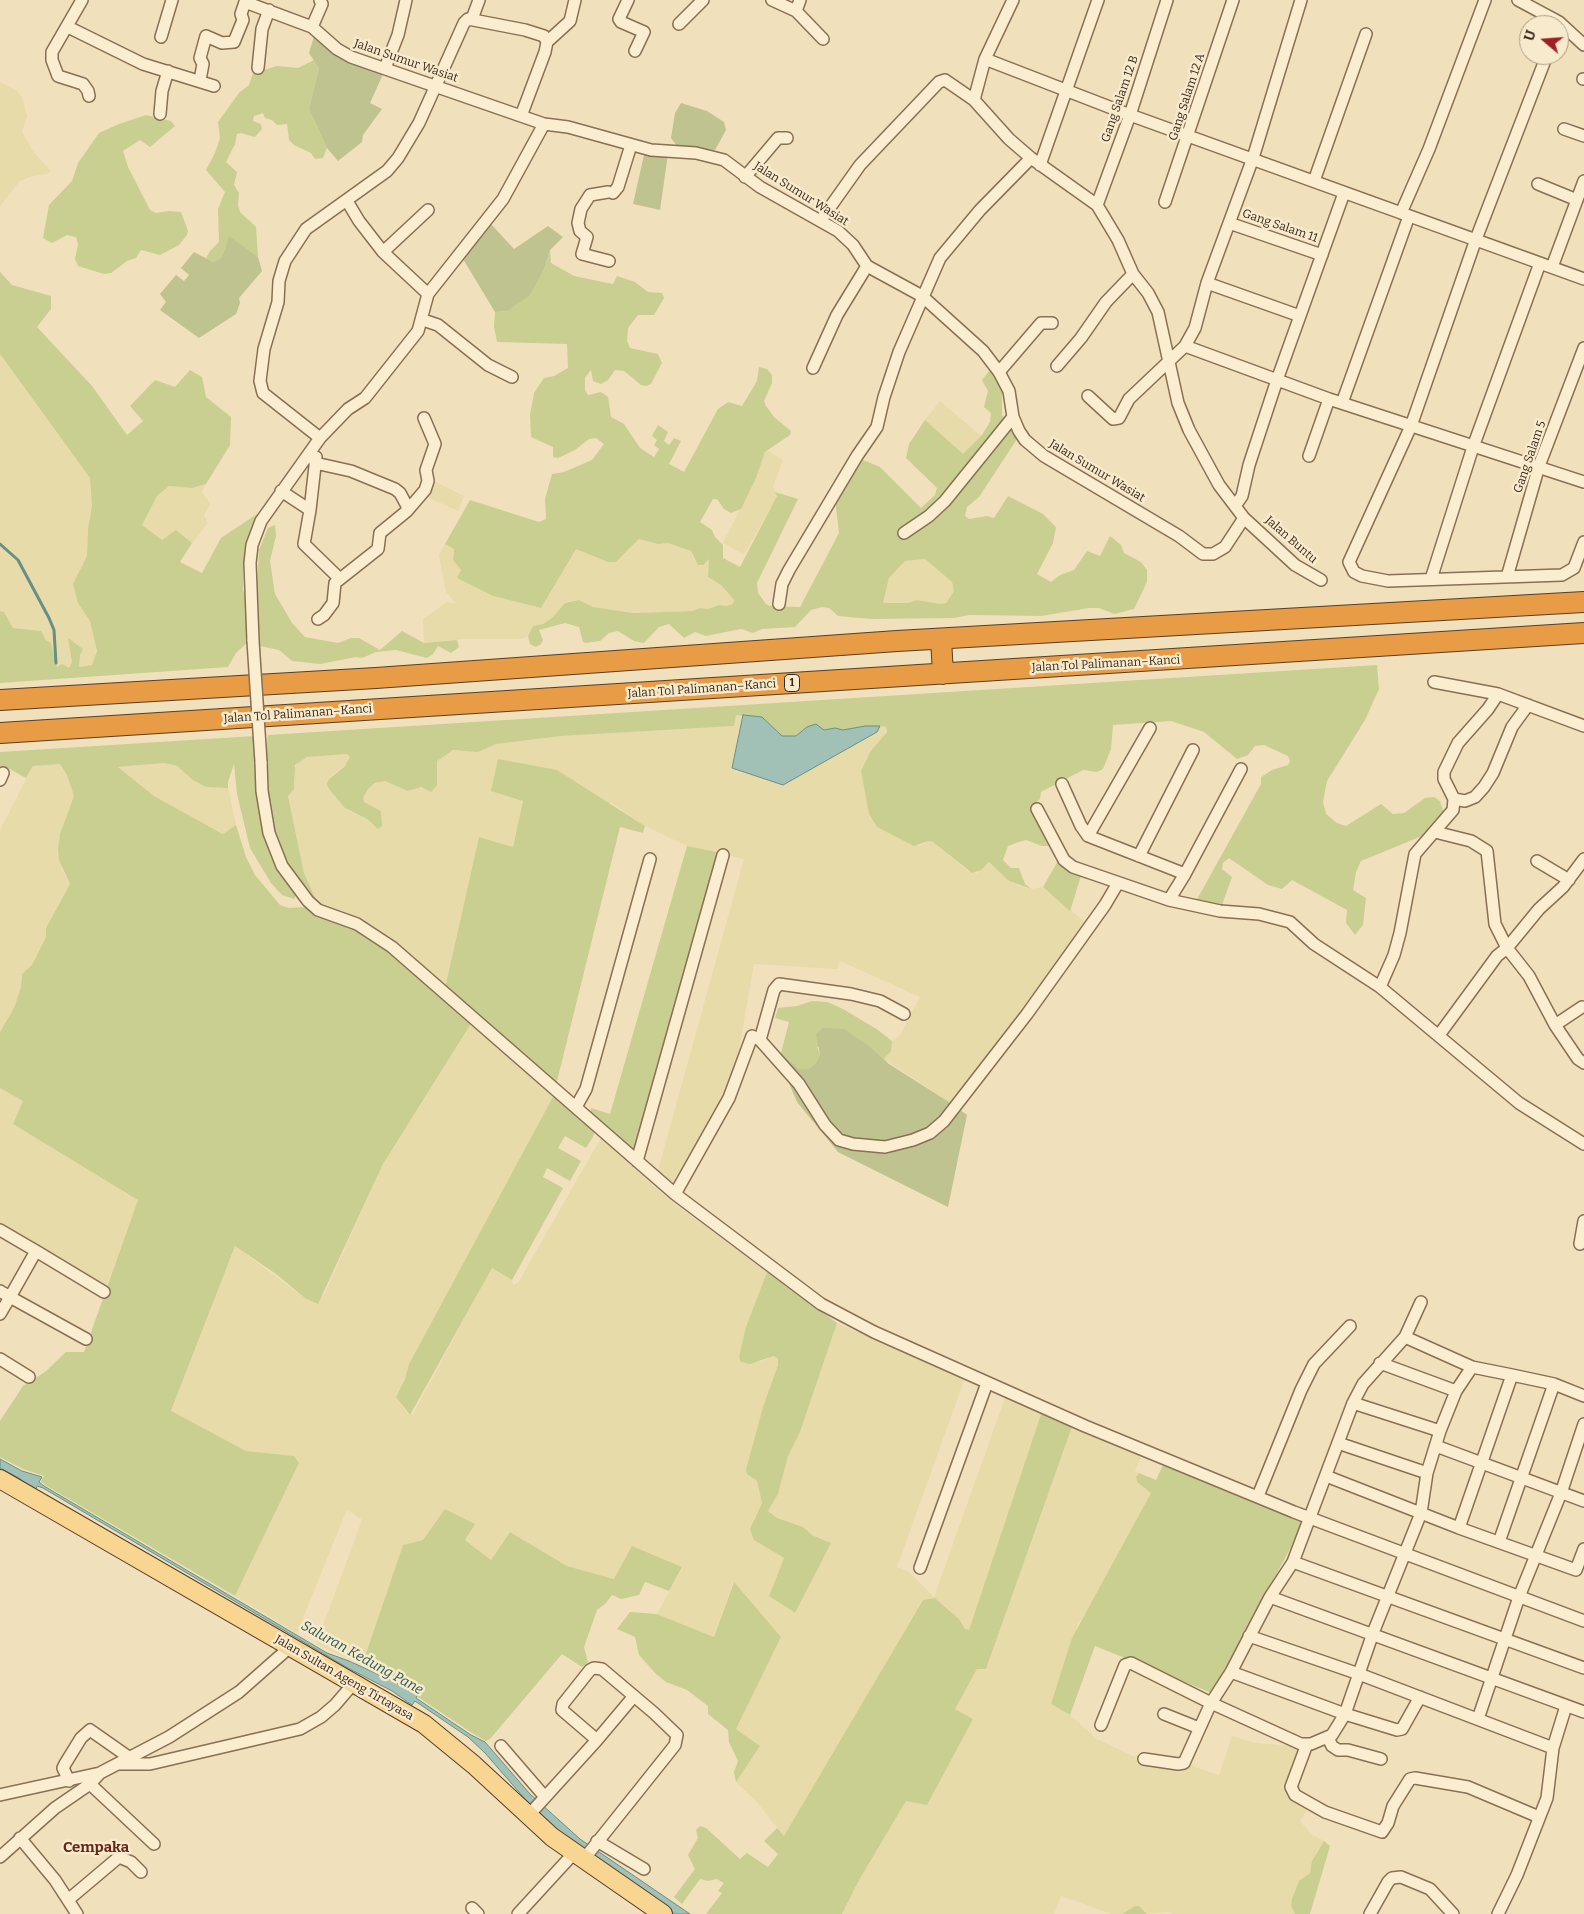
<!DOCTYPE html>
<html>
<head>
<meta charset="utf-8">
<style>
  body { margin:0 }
  #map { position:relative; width:1584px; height:1914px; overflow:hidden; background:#f1e0bc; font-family:Bitter,serif }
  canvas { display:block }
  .north { position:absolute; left:1519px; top:15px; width:50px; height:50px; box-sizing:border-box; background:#f8eacc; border:1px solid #ab9c85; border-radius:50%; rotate:288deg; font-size:14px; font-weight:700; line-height:20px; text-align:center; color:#38281a }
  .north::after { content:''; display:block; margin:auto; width:18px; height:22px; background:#9d2024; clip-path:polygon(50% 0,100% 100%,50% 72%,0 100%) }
</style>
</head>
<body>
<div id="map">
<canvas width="1584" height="1914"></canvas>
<div class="north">U</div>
</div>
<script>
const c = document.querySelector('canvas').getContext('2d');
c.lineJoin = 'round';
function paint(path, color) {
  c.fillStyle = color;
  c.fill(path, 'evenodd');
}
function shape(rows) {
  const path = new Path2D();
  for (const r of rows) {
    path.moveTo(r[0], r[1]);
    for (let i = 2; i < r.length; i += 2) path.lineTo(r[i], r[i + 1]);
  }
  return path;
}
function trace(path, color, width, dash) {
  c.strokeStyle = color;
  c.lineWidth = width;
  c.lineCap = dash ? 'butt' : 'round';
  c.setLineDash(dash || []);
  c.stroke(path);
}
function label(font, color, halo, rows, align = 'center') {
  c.font = font + ' Bitter,serif';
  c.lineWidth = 5;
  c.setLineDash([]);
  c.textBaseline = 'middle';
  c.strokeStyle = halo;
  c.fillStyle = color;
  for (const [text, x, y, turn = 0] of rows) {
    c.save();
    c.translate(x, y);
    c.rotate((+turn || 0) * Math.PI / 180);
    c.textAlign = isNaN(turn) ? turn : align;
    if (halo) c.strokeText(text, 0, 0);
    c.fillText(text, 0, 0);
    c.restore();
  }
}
paint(shape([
  [0,82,17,91,22,97,27,116,22,132,32,150,51,171,47,174,32,176,20,181,0,206],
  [0,354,90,478,92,506,88,528,87,556,73,585,90,621,96,646,95,661,89,666,79,667,80,655,70,652,72,662,69,668,57,667,41,631,13,628,4,612,0,611],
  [940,401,981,436,963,455,925,420],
  [768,451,783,460,773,487,777,496,744,555,723,543,756,478,765,452],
  [434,481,464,496,458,511,427,497],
  [206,484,202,492,210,504,204,515,208,523,192,543,176,531,162,540,142,525,157,496,169,486,192,488],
  [639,539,658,544,668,543,691,551,694,560,709,558,708,577,721,585,734,600,733,604,726,606,719,605,708,609,700,608,692,611,633,613,593,607,579,600,566,602,553,617,543,624,533,626,528,636,521,639,464,639,424,643,423,619,447,602,456,604,446,592,442,571,439,555,445,544,454,549,453,560,461,570,457,578,493,596,540,608,576,548,608,562,624,555],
  [925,559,952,582,954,591,946,603,940,604,917,600,908,603,883,603,889,578,905,561],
  [736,715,743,715,732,768,783,785,877,732,880,726,886,727,884,737,870,752,861,771,869,814,877,827,919,846,928,841,933,842,968,871,977,873,989,862,1009,881,1019,886,1031,889,1043,887,1086,923,952,1104,884,1059,891,1051,892,1041,900,1035,920,997,840,961,837,969,754,964,736,1066,719,1103,671,1185,657,1174,744,859,687,846,645,826,612,803,523,800,513,847,479,837,445,988,388,938,373,927,317,902,304,873,288,796,295,784,294,769,299,761,307,757,347,754,350,757,349,762,332,775,329,779,329,789,349,811,367,819,374,826,382,826,381,811,364,802,363,798,368,789,380,781,390,782,408,791,416,787,427,789,437,780,437,761,449,751,463,750,478,752,496,743,561,736,734,726],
  [164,763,177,766,205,787,228,788,236,825,224,834,154,796,118,767],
  [45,764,60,764,67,775,74,796,60,834,62,870,70,884,46,928,46,937,32,965,21,977,21,987,14,1008,0,1032,0,830,33,766],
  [472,1022,555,1093,409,1364,405,1379,396,1397,409,1415,413,1414,492,1267,512,1280,513,1285,518,1283,601,1138,667,1198,767,1272,746,1327,743,1341,760,1362,774,1356,778,1359,778,1365,763,1408,747,1474,757,1481,762,1503,754,1519,754,1540,784,1558,769,1596,794,1613,831,1543,812,1535,803,1527,777,1518,768,1511,778,1494,788,1456,800,1432,837,1323,965,1378,897,1567,909,1572,934,1597,1006,1395,1042,1411,969,1631,965,1629,952,1612,935,1598,923,1600,784,1837,757,1802,736,1782,760,1746,736,1729,781,1637,733,1582,714,1637,657,1614,682,1568,614,1579,567,1566,510,1532,491,1560,465,1540,475,1524,445,1509,423,1540,403,1545,362,1665,316,1644,362,1520,347,1509,297,1633,235,1596,299,1463,294,1456,246,1451,171,1412,235,1246,305,1298,324,1295,383,1164],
  [0,1088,24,1101,13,1124,139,1199,106,1288,0,1224],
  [1073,1424,1142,1454,1135,1471,1139,1473,1136,1477,1137,1482,1151,1493,1099,1592,1078,1624,1051,1704,1070,1715,1097,1739,1143,1761,1184,1761,1200,1769,1219,1775,1232,1736,1255,1743,1303,1747,1287,1789,1311,1804,1300,1821,1311,1834,1324,1841,1317,1851,1310,1873,1299,1881,1292,1899,1291,1906,1295,1914,1173,1914,1168,1912,1147,1914,1145,1910,1135,1906,1122,1914,1112,1914,1061,1896,1054,1914,842,1914,858,1882,906,1801,973,1719,955,1709,977,1669,986,1669]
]), '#e7dba9');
paint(shape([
  [314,60,319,68,309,109,327,148,323,158,315,159,311,153,294,145,289,140,287,124,277,125,272,120,265,118,263,113,254,116,253,121,261,124,262,129,255,137,241,133,237,134,235,144,226,162,237,172,234,185,239,193,238,205,240,212,256,227,258,257,229,237,222,257,213,262,206,258,210,251,219,242,218,209,225,192,206,170,215,153,220,138,218,122,239,93,249,85,253,73,277,66,298,68],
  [146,115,171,121,175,126,150,147,140,140,123,151,128,167,150,210,156,213,169,211,181,212,188,231,187,235,179,245,160,255,141,250,136,258,127,261,111,273,104,274,78,266,75,259,78,244,76,237,67,235,52,243,43,238,49,205,72,181,78,163,99,133,119,124],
  [550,250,551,263,574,276,613,284,617,276,635,282,648,292,662,293,664,298,654,315,638,315,628,328,627,341,630,348,658,354,662,363,651,384,646,386,641,385,624,371,615,370,608,380,601,384,593,381,591,370,585,378,585,390,588,395,601,392,608,397,611,417,624,424,640,448,654,457,659,449,654,445,657,440,652,436,658,425,668,432,664,441,669,445,674,438,681,441,669,464,684,472,718,409,728,402,742,406,757,381,759,367,767,369,772,375,772,383,764,401,766,406,774,417,791,431,790,435,765,452,756,478,741,509,731,513,724,509,717,499,713,499,700,522,712,530,715,537,723,545,723,558,740,567,777,496,775,492,798,499,757,583,758,593,766,604,770,606,800,607,839,533,835,499,861,459,880,467,921,508,935,495,937,488,906,458,909,444,925,420,963,454,982,435,990,422,991,413,984,407,988,391,982,380,989,371,995,375,1002,387,1002,415,1014,429,1017,439,979,497,967,507,965,516,969,519,987,516,994,518,1008,496,1043,514,1056,527,1053,543,1037,574,1051,582,1060,575,1074,570,1087,551,1100,556,1110,536,1121,545,1124,553,1141,562,1147,570,1147,582,1134,609,1114,614,1099,608,1089,608,1041,616,970,615,954,618,871,619,838,616,829,608,822,607,811,610,795,627,762,629,753,633,741,629,706,636,695,632,684,638,669,624,659,627,644,643,634,641,618,631,609,633,600,641,586,643,583,642,579,627,565,623,539,630,543,640,541,644,536,647,530,644,528,636,533,626,543,624,553,617,565,603,579,600,593,607,633,613,692,611,700,608,708,609,719,605,726,606,733,604,734,600,721,585,708,577,709,559,703,565,698,565,691,551,668,543,658,544,639,539,616,562,608,562,576,549,541,608,493,596,457,578,461,570,453,560,454,549,445,544,470,500,539,522,546,519,545,499,552,474,564,472,592,460,604,444,596,438,589,439,575,450,558,458,553,457,553,447,531,437,530,415,534,393,544,378,554,376,568,368,567,344,497,342,494,327,495,312,507,311,544,269],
  [925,559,952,582,954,591,946,603,940,604,917,600,908,603,883,603,889,578,905,561],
  [0,272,12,285,51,296,51,309,37,327,92,386,127,435,143,421,130,406,155,380,175,387,190,370,202,377,206,397,231,417,230,445,206,484,192,488,169,486,157,496,142,525,162,540,176,530,192,543,180,562,202,573,221,538,257,514,260,516,245,552,243,574,243,590,248,608,248,642,236,653,228,667,0,683,0,611,4,612,13,628,41,631,46,640,51,643,57,667,62,664,69,668,72,662,68,638,83,649,80,655,79,667,92,665,97,651,90,621,78,603,73,584,87,556,88,528,92,506,90,478,0,354],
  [275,525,276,536,270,561,275,594,292,623,305,637,338,643,351,638,359,638,380,650,402,631,424,643,457,640,459,647,451,653,438,646,433,654,427,658,396,650,376,652,362,658,356,657,320,664,292,661,279,650,260,646,256,606,259,550,268,528],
  [1377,665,1379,689,1365,720,1327,781,1323,802,1326,814,1337,823,1346,826,1381,804,1393,814,1404,813,1425,798,1434,797,1440,801,1444,813,1427,834,1361,861,1356,872,1353,890,1366,898,1363,925,1355,935,1346,923,1347,910,1292,880,1282,889,1268,885,1229,858,1223,863,1222,869,1232,877,1222,905,1195,903,1261,784,1261,777,1272,770,1288,765,1290,761,1288,756,1264,745,1255,746,1248,755,1237,759,1204,732,1171,721,1113,725,1111,749,1103,769,1097,772,1083,770,1041,792,1040,799,1032,806,1052,846,1042,846,1026,840,1016,843,1008,846,1003,860,1011,868,1019,868,1025,884,1031,889,1009,881,989,862,981,870,972,873,933,842,928,841,914,846,877,827,869,814,861,771,870,752,887,732,886,727,880,726,865,726,843,730,835,728,824,730,807,727,796,736,782,736,762,717,736,715,734,726,561,736,496,744,478,752,453,750,437,761,437,785,431,792,421,787,408,791,385,781,375,783,368,789,363,798,364,802,381,811,382,826,378,829,367,819,345,808,329,789,327,784,329,779,345,766,350,757,347,754,307,757,295,765,294,789,288,796,304,873,317,902,287,865,275,839,264,766,268,735],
  [255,736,278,867,296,896,294,899,282,895,271,883,250,848,237,794,234,764,228,782,228,788,206,787,193,780,177,766,164,763,118,767,154,796,223,834,236,825,246,857,255,875,280,905,289,908,305,907,352,926,391,953,472,1022,383,1164,318,1304,305,1298,276,1274,235,1246,171,1411,246,1451,294,1456,299,1463,235,1596,45,1485,41,1481,44,1476,23,1469,0,1457,0,1421,23,1386,45,1372,66,1352,84,1352,138,1200,13,1124,23,1101,0,1088,0,1032,14,1008,21,987,22,974,32,965,46,937,46,928,70,884,59,860,58,850,60,834,74,796,67,775,60,764,33,766,26,778,6,767,0,768,0,752],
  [498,759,557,770,645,826,643,833,620,827,556,1085,445,988,479,837,513,847,523,801,491,791],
  [687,846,717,852,635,1155,590,1115,591,1108,610,1114],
  [1058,861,1067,868,1082,873,1070,911,1043,887],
  [812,1001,827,1002,843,1009,878,1030,892,1041,891,1051,884,1059,873,1049,817,1047,820,1055,815,1064,808,1069,799,1069,781,1053,789,1022,775,1018,778,1008,797,1006],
  [555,1093,595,1130,593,1137,586,1148,565,1136,558,1148,581,1161,570,1181,547,1168,543,1177,563,1188,512,1280,492,1268,410,1415,396,1397,405,1379,409,1364],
  [767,1272,837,1323,800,1432,788,1456,778,1494,768,1511,777,1518,803,1527,812,1535,831,1543,795,1613,769,1596,784,1558,754,1540,750,1529,762,1503,757,1481,747,1474,746,1470,763,1407,778,1365,778,1359,774,1356,750,1364,741,1362,739,1357,746,1327],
  [1042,1411,1073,1424,986,1669,977,1669,955,1709,973,1719,927,1805,906,1801,858,1882,842,1914,706,1914,722,1893,718,1891,724,1883,717,1879,708,1881,700,1879,682,1904,674,1897,695,1869,688,1855,698,1838,696,1830,700,1826,706,1828,740,1859,747,1853,768,1867,778,1854,764,1841,777,1828,784,1836,923,1600,935,1598,959,1619,965,1629,969,1630],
  [1164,1463,1304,1523,1212,1693,1095,1646,1070,1715,1051,1704,1072,1638,1151,1493,1137,1482,1136,1477,1139,1473,1156,1480],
  [445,1509,475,1524,465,1540,491,1560,510,1532,567,1566,614,1579,632,1546,682,1567,669,1591,645,1582,639,1595,621,1599,612,1595,605,1604,597,1610,584,1647,588,1662,582,1667,562,1654,490,1739,486,1741,472,1733,418,1697,420,1693,362,1665,403,1545,423,1540],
  [734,1582,781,1637,736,1729,760,1746,736,1782,734,1772,738,1761,729,1742,728,1730,708,1714,708,1706,687,1690,666,1682,656,1674,639,1655,635,1637,617,1629,630,1612,657,1614,714,1637],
  [1324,1841,1330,1846,1310,1914,1295,1914,1291,1906,1292,1899,1299,1881,1310,1873,1312,1861],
  [1135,1906,1139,1906,1147,1914,1122,1914]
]), '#c9cf90');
paint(shape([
  [315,33,331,52,384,72,370,103,382,109,363,135,362,142,338,161,327,148,309,109,319,68,309,53],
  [681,103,707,111,724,122,726,130,715,150,677,146,671,138,675,113],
  [668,154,660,210,633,204,644,155],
  [490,223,514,249,548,226,563,237,550,250,544,269,530,295,507,311,495,312,463,259],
  [229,236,258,257,262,271,239,298,240,303,236,314,199,338,160,310,166,302,160,294,176,275,184,281,189,275,181,268,194,252,213,262,222,257],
  [823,1028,844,1029,873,1049,889,1064,952,1104,967,1115,948,1207,838,1152,797,1102,788,1081,777,1068,781,1053,799,1069,808,1069,815,1064,820,1055,816,1034]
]), '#bec390');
const water = shape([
  [743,715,762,717,782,736,796,736,807,727,816,724,824,730,835,728,843,730,865,726,880,726,877,732,783,785,732,768,743,715],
  [0,1459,22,1471,42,1477,39,1482,44,1486,327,1653,349,1661,419,1693,416,1698,471,1735,485,1742,530,1794,580,1839,690,1914,675,1914,575,1846,538,1814,485,1753,468,1737,415,1701,412,1705,392,1691,346,1667,43,1488,37,1486,35,1491,19,1478,0,1468,0,1459]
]);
paint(water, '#a1c1b7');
trace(water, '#679085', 1);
trace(shape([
  [0,544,18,560,49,618,54,630,56,663]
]), '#679085', 3);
const street = shape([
  [82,0,52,52,52,60,58,76,83,84,88,91,89,96],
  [628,0,619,19,621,22,644,32,635,51],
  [772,0,796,11],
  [800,0,796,11,823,39],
  [1013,0,985,59,974,100,1009,139,1031,158,1097,205,1118,240,1133,274,1148,293,1158,312,1178,403,1189,430,1219,485,1244,518,1295,565,1321,580],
  [1518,0,1559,22,1584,45],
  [472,19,479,0],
  [679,24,703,0],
  [68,27,143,64,214,86],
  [312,27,337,49,351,57,521,116,544,124,568,127,651,150,696,153,724,160,760,187,838,231,853,245,867,266,922,296,983,351,999,372,1009,391,1013,417,1019,431,1025,440,1044,456,1179,536,1203,554,1213,554,1225,547,1244,518],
  [161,37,172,0],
  [547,42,570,21,575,0],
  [1547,55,1476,239,1411,426,1349,562,1354,572,1362,576,1388,581,1562,575,1574,568,1584,542],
  [985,59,1130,115,1584,279],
  [258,68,262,29,269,10],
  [385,68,398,35,406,0],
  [1583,79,1584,79],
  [200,80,203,64,200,58,206,36,222,43,234,42,243,20,241,14,245,2,312,27,322,4,320,0],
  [160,114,162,91,168,71],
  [1564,129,1584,136],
  [1040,165,1098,0],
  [745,177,778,138,787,138],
  [1314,181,1366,34],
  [1538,184,1577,200],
  [608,192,590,195,581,209,578,223,580,231,587,237,582,254,609,261],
  [613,193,618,187,631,145],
  [347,201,359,221,383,252,428,294],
  [1165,202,1233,0],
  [1097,205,1130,115,1167,0],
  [1401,213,1429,149,1485,0],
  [821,220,860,165,939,82,945,80,974,100],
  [1229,223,1322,255],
  [383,252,428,210],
  [1552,267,1584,181],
  [1207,283,1300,316],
  [423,320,438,325,488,365,512,377],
  [1185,346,1195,328,1207,283,1253,158,1301,0],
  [1057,366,1081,338,1106,302,1133,274],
  [813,368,837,315,867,266],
  [999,372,1041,323,1052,323],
  [1088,396,1113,419,1119,418,1129,399,1185,346,1329,399,1584,482],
  [1342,403,1409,216],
  [320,438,263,393,260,381,264,349,278,302,279,281,285,261,306,229,387,171,398,158,419,123,464,23,468,19,525,30,544,36,547,42,545,52,521,116],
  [1309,456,1329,399],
  [315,463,351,471,395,489,400,493,407,506,407,511,380,533,378,549,335,583,333,603,324,615,318,619],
  [281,491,310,510,316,457],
  [1235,506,1242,496,1249,465,1277,380,1344,193],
  [310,510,304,544,340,579],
  [407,511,425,490,428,481,426,470,435,444,424,418],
  [904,533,929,516,945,501,1013,417],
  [1507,577,1539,466,1584,348],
  [1431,579,1473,447,1540,263],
  [779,604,782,584,789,570,857,456,877,427,884,397,899,352,940,258,980,210,1031,158],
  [253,641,250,563,252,545,261,521,320,438,348,409,365,398,418,331,428,294,503,199,544,124],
  [1434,682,1498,694,1584,726],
  [261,762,262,791,269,833,282,866,308,901,318,910,357,924,392,947,675,1194,821,1304,874,1332,1085,1426,1294,1512,1584,1621],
  [0,780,3,773],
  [1062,784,1081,826,1088,836,1185,874,1169,900],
  [1454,799,1465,801,1475,797,1484,787,1493,773,1512,727,1528,705],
  [1037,809,1064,860,1073,867,1169,900,1220,911,1259,914,1290,922,1314,944,1380,987,1519,1103,1584,1144],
  [1435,832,1471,841,1487,851,1495,924,1507,948,1529,976,1555,1025,1582,1007],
  [1088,836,1150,728],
  [1139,856,1193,750],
  [1537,861,1569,880],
  [1185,874,1241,769],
  [1380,987,1394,955,1400,933,1415,854,1453,810,1454,799,1444,779,1444,772,1458,743,1488,709,1498,694],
  [1555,1025,1578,1059,1584,1063],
  [1439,1035,1497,956,1507,948,1539,909,1563,887,1584,859],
  [760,1040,774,990,779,984,851,994,880,1001,904,1014],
  [576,1107,586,1089,650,859],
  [637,1161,723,855],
  [675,1194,729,1098,752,1036,760,1040,799,1084,825,1125,839,1140,853,1144,885,1147,913,1140,930,1133,944,1121,1027,1014,1105,905,1118,883],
  [0,1230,36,1251],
  [1580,1244,1584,1221],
  [0,1291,10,1297,0,1314],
  [1405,1337,1472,1367],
  [86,1339,10,1297,36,1251,104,1292],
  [0,1359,29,1377],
  [1380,1363,1456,1391],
  [1512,1375,1554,1384,1584,1396],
  [1353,1403,1440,1431],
  [1338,1443,1427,1473],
  [1436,1446,1584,1501],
  [1326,1476,1459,1528,1576,1570,1584,1549],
  [1258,1496,1301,1390,1314,1364,1350,1326],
  [1499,1542,1554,1384],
  [1293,1562,1584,1668],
  [920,1568,987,1383],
  [1270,1597,1584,1712],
  [1249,1636,1359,1674,1553,1748],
  [1231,1672,1345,1714,1397,1730,1402,1729,1420,1697],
  [1164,1714,1199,1728],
  [1478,1719,1519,1597,1561,1493,1584,1424],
  [1101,1725,1125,1665,1131,1663,1211,1703,1231,1672,1270,1597,1293,1562,1353,1403,1363,1384,1405,1337,1421,1302],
  [1328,1738,1332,1746,1338,1750,1348,1750,1381,1759],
  [1307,1744,1291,1787,1295,1795,1325,1812,1382,1832,1388,1823,1393,1806,1410,1779,1415,1778,1468,1787,1539,1817],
  [501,1746,545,1797],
  [1144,1759,1178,1764,1184,1763,1211,1703,1301,1744,1311,1744,1332,1735,1345,1714,1373,1633,1421,1513,1427,1473,1440,1431,1456,1391,1472,1367,1512,1375,1459,1528],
  [120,1764,150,1764,300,1729,321,1717,335,1705,353,1684],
  [69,1781,63,1768,65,1764,81,1738,90,1730,130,1758],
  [90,1784,154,1844],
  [0,1795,100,1773],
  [528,1816,597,1740,634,1696],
  [20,1838,55,1880,77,1914],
  [597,1841,644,1869],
  [0,1857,55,1808,90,1784,100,1773,169,1737,239,1692,290,1647],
  [584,1859,675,1745,677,1735,654,1713,602,1669,594,1668,590,1670,563,1704,562,1710,597,1740],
  [68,1900,119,1857,131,1862,141,1872],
  [472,1908,478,1914],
  [518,1914,574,1853],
  [1370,1914,1388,1882,1392,1878,1401,1877,1430,1889,1453,1914],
  [1498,1914,1517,1875,1547,1798,1553,1748,1566,1706]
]);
const primary = shape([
  [0,1479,424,1724,474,1765,552,1837,663,1914]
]);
const highway = shape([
  [941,639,943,674],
  [0,700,376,678,897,641,1584,602],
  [0,733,1584,633]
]);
trace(street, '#896f54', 14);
trace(primary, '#563d2a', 20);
trace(highway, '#563d2a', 22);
trace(street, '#fbedd0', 11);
trace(primary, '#f8d590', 18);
trace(highway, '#e89c45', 20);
const streetBridge = shape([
  [253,641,261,762]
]);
trace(streetBridge, '#896f54', 14, []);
trace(streetBridge, '#fbedd0', 11);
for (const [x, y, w] of [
  [792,683,15]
]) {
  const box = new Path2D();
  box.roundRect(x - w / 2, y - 8.5, w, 17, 4);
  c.fillStyle = '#f8eacc';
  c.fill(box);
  trace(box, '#38281a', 1);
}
label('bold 11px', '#38281a', null, [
  ["1",792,683]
]);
label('12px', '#38281a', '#f8eacc', [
  ["Jalan Sumur Wasiat",406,61,19],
  ["Gang Salam 12 A",1187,97,-72],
  ["Gang Salam 12 B",1120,99,-71],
  ["Jalan Sumur Wasiat",801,194,32],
  ["Gang Salam 11",1280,226,19],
  ["Gang Salam 5",1530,457,-71],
  ["Jalan Sumur Wasiat",1097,471,31],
  ["Jalan Buntu",1291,540,41],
  ["Jalan Tol Palimanan–Kanci",1106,664,-3],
  ["Jalan Tol Palimanan–Kanci",702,689,-4],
  ["Jalan Tol Palimanan–Kanci",298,714,-4],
  ["Jalan Sultan Ageng Tirtayasa",344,1678,30]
]);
label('italic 14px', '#285954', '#f8eacc', [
  ["Saluran Kedung Pane",362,1658,29]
]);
label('bold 15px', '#672617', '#f8eacc', [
  ["Cempaka",96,1848]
]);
</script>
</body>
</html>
